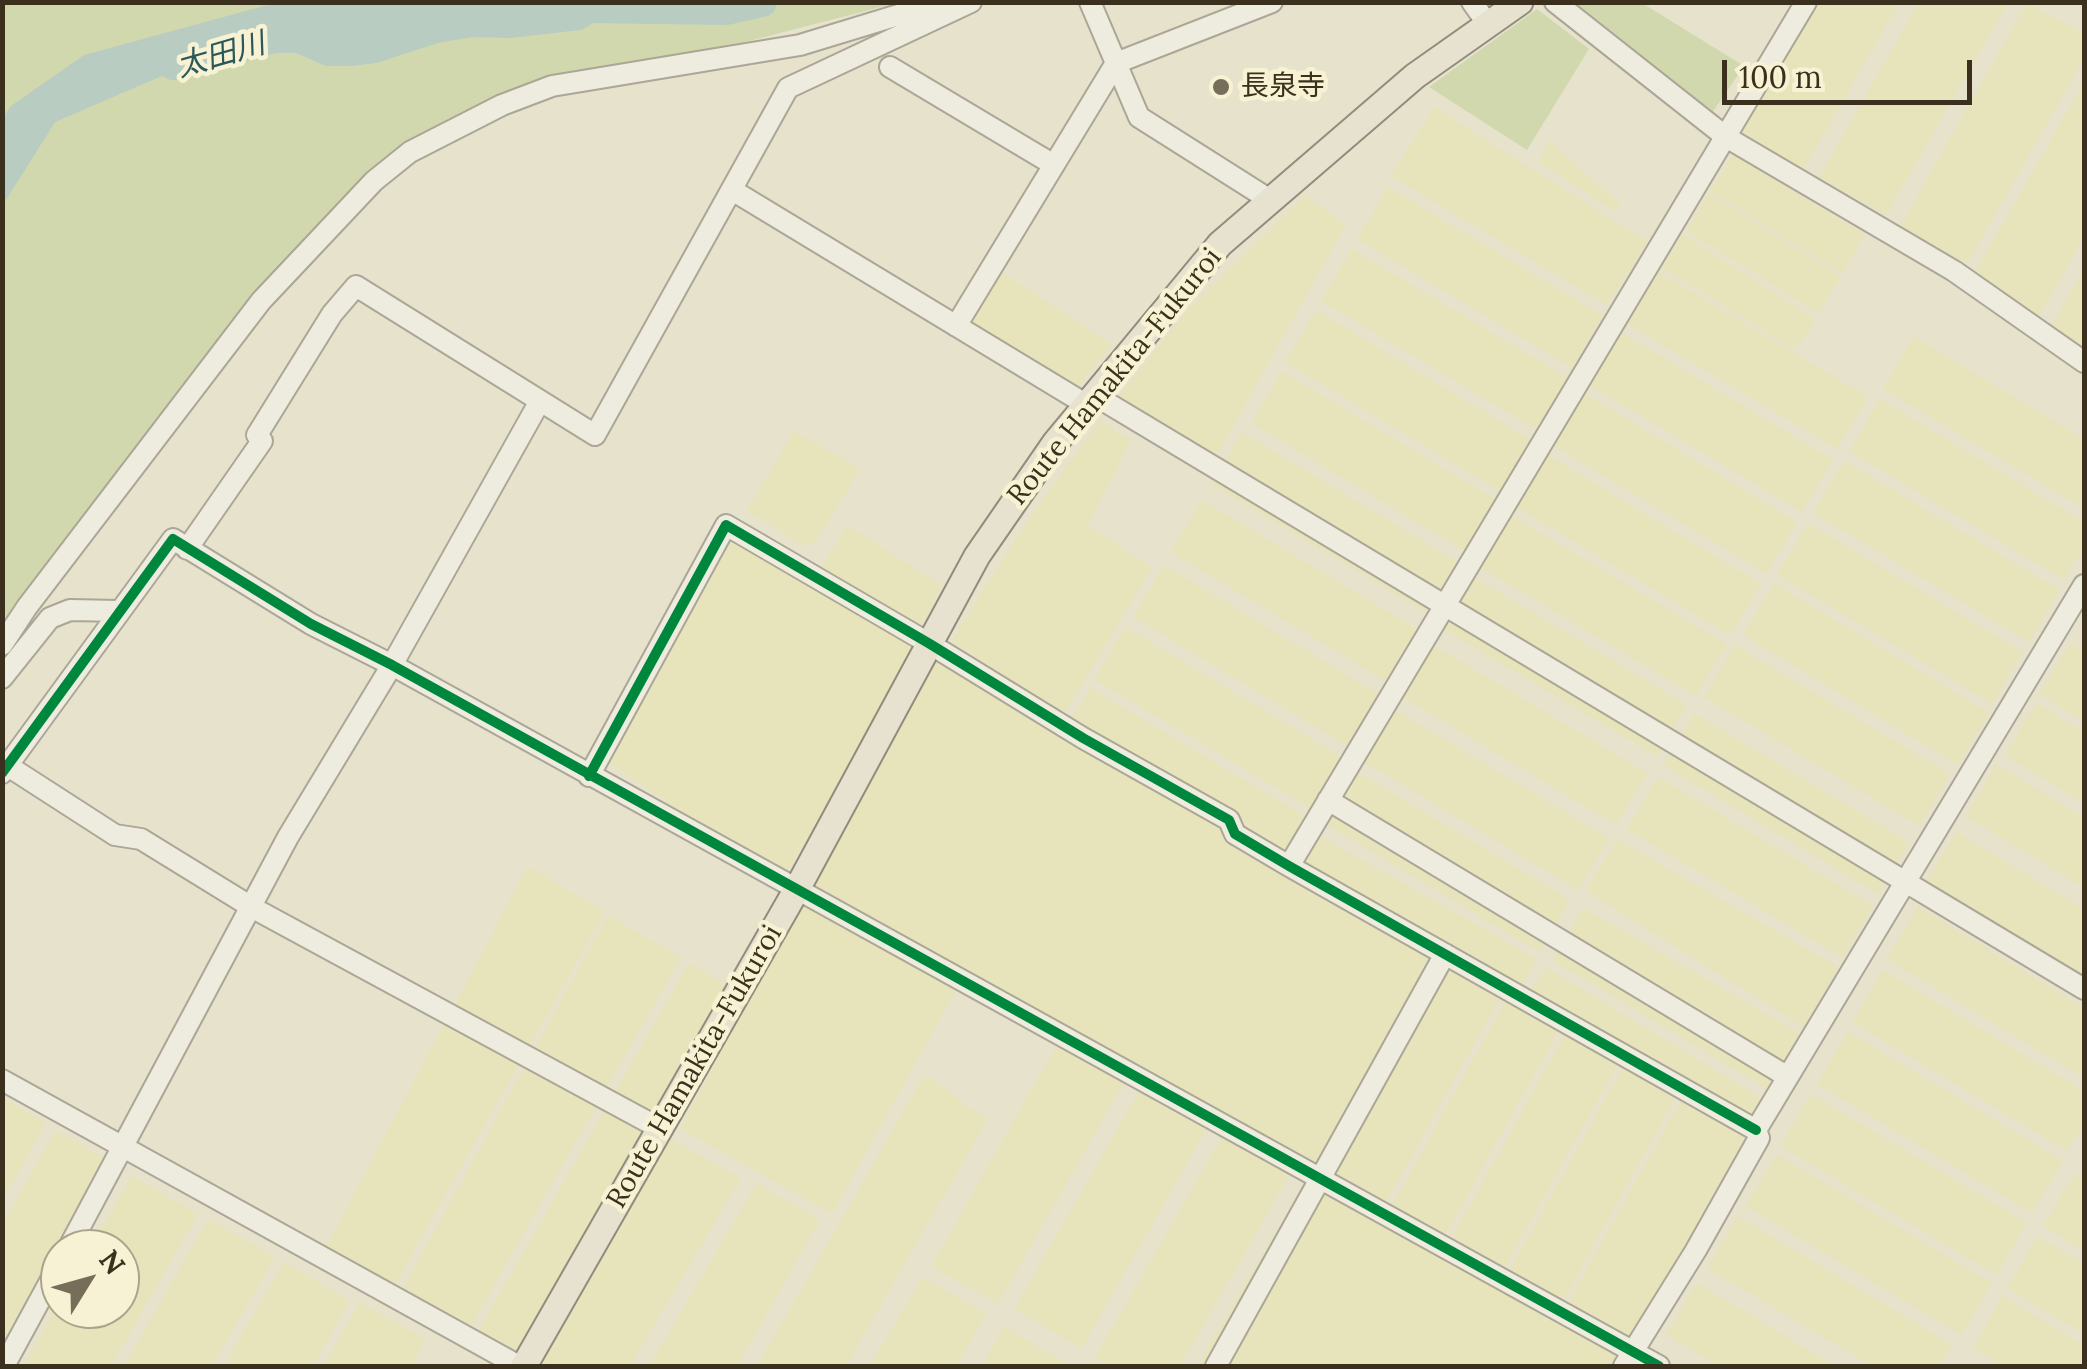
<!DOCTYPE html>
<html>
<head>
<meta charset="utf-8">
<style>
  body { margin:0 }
  #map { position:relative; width:2087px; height:1369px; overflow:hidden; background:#e6e2cc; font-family:Lora,serif }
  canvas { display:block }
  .frame { position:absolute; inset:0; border:5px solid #3b301d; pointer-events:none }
  .north { position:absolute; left:40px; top:1229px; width:100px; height:100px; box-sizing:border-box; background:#f7f2d3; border:2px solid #aca48a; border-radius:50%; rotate:53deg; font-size:28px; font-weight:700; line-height:40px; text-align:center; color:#3b301d }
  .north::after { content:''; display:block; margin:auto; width:35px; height:45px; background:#776e5a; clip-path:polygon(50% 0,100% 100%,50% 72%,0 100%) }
  .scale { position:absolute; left:1722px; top:60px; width:250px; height:45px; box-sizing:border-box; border:5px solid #3b301d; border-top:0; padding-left:12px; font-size:30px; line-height:35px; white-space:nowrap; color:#3b301d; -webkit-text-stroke:8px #f7f2d3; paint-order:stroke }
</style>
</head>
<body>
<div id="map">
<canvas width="2087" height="1369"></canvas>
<div class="frame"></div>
<div class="north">N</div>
<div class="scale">100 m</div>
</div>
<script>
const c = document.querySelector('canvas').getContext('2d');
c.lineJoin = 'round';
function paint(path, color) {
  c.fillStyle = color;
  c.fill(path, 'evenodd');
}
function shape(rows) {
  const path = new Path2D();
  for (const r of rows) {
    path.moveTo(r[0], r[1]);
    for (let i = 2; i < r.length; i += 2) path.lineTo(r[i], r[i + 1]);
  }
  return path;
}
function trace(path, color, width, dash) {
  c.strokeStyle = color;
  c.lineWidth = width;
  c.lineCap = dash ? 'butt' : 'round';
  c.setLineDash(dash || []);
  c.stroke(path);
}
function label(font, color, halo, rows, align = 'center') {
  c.font = font + ' Lora,"Noto Sans JP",serif';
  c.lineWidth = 9;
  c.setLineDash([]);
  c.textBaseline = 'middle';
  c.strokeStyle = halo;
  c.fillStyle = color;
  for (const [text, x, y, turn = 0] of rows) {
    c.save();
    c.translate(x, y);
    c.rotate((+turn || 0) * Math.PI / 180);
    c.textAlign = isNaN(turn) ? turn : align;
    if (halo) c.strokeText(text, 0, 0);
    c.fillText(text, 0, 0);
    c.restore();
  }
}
paint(shape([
  [1919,2,2008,3,1886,215,1819,177],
  [1810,3,1899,3,1802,172,1735,133],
  [2027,3,2084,33,2084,59,1967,264,1900,226],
  [2084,82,2084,237,2039,317,1974,274],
  [1434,107,1648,242,1607,305,1391,176],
  [1549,141,1620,204,1616,212,1538,162],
  [1733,154,1865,235,1842,273,1710,191],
  [1388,187,1603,316,1572,368,1357,239],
  [1708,194,1841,276,1818,313,1686,231],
  [1305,195,1346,225,1216,456,1111,406,1188,309],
  [1682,234,1816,319,1796,350,1662,268],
  [1352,249,1568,378,1537,430,1321,301],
  [1652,268,1868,397,1837,449,1621,320],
  [2084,269,2084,353,2050,328],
  [1000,271,1112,345,1077,387,956,326],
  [1316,310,1531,440,1500,491,1285,362],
  [1617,330,1833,460,1802,512,1586,383],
  [1914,337,2084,439,2084,509,1883,389],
  [1282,371,1497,500,1466,552,1251,423],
  [1582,392,1797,522,1767,574,1551,444],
  [1880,399,2084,522,2084,546,2064,580,1849,451],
  [1100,421,1131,440,1088,525,1152,568,1064,715,951,641,1030,517],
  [794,431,860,469,816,542,803,546,747,510],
  [1242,432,1458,562,1427,613,1211,484],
  [1546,454,1761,584,1730,635,1515,506],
  [1844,461,2060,590,2029,642,1813,513],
  [1202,500,1417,629,1386,681,1171,552],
  [1511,515,1727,644,1696,696,1480,567],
  [1808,523,2023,652,1992,704,1777,575],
  [726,525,928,648,781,881,600,756],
  [848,525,942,586,921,626,821,567],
  [1164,565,1380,695,1349,747,1133,617],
  [1472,576,1687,705,1657,757,1441,628],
  [1774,583,1989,713,1958,765,1743,635],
  [1125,627,1340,756,1310,808,1094,679],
  [2070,643,2084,651,2084,722,2039,694],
  [1432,644,1647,773,1616,825,1401,696],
  [1734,645,1950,774,1919,826,1704,697],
  [935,659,1199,812,1066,726,1091,688,1305,816,1280,858,1299,867,1318,835,1537,959,1514,997,1562,1025,1442,1241,1389,1211,1508,996,1503,993,1385,1204,1332,1175,1451,961,1433,950,1320,1179,1562,1313,1683,1096,1753,1138,1633,1352,1624,1347,1614,1366,1197,1366,1310,1174,961,981,832,1214,680,1128],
  [2036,703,2084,732,2084,803,2005,755],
  [1394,709,1610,839,1578,890,1363,761],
  [1694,713,1909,842,1878,894,1663,765],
  [1996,764,2084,817,2084,888,1966,816],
  [1355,771,1570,900,1539,952,1324,823],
  [1658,777,1873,906,1843,958,1627,829],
  [1956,832,2084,909,2084,980,1925,884],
  [1617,839,1838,967,1805,1028,1586,891],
  [528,866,605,912,394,1286,326,1247],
  [1918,907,2084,1008,2084,1078,1887,959],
  [1583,908,1803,1035,1767,1089,1552,960],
  [608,915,681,958,470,1328,402,1289],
  [689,963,745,996,670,1139,741,1178,630,1366,545,1366,479,1330],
  [1546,967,1763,1099,1747,1124,1526,998],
  [1883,970,2084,1091,2084,1122,2067,1151,1852,1022],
  [1570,1025,1623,1055,1502,1272,1449,1242],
  [1848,1032,2063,1161,2032,1213,1817,1084],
  [1059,1041,1126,1079,998,1304,931,1266],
  [1626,1061,1679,1091,1559,1308,1505,1278],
  [925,1074,987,1120,846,1366,757,1366],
  [1143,1084,1210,1123,1082,1348,1014,1309],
  [1811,1094,2027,1223,1996,1275,1780,1146],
  [3,1098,46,1123,3,1199],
  [56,1130,122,1168,60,1249,60,1277,3,1366,3,1223],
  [1224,1133,1291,1172,1180,1366,1110,1366,1095,1358],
  [1777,1154,1992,1283,1961,1335,1746,1206],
  [2074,1174,2084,1180,2084,1251,2043,1226],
  [132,1176,198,1214,111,1366,23,1366,60,1301,60,1309,120,1309,120,1249,90,1249],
  [757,1183,820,1220,737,1366,649,1366],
  [1738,1216,1953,1345,1940,1366,1872,1366,1707,1268],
  [208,1219,275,1257,212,1366,124,1366],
  [2038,1236,2084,1264,2084,1334,2007,1288],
  [284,1262,350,1301,313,1366,224,1366],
  [923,1277,986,1314,956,1366,869,1366],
  [1697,1283,1835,1366,1718,1366,1666,1335],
  [2003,1296,2084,1345,2084,1366,2003,1366,1973,1348],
  [360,1302,426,1340,411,1366,323,1366],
  [1004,1327,1071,1366,982,1366]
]), '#e7e4bc');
paint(shape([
  [3,3,896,3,502,105,382,175,261,301,3,660],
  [1573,3,1642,3,1744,66,1712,113],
  [1537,9,1589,49,1527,150,1429,87]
]), '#d2d8ae');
paint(shape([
  [275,3,275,2,762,3,727,10,588,8,578,15,510,23,472,22,436,28,374,48,328,51,303,40,254,44,213,54,55,122,3,205,3,117,11,106,84,55]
]), '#b8ccc2');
trace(shape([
  [173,65,274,38,299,38,329,51,350,51,374,48,436,28,472,22,510,23,578,15,588,8,727,10,762,2]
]), '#b8ccc2', 30);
const minor = shape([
  [1090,2,1139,117,1270,200],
  [1472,2,1487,23],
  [1555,2,1726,137,1954,271,2084,362],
  [890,67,1054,165],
  [732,190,1087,405],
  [956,326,1116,63,1272,2],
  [1094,395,2084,989],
  [187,549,262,441,257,435,332,314,356,286,595,435,788,88,971,2],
  [2,645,27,607,261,301,374,181,410,152,502,105,552,86,800,45,941,2],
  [2,678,50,618,70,610,119,611],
  [8,766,115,835,141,839,253,908,659,1128],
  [2,773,173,539,311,624,392,665,1659,1366],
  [589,776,726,525,930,644,1083,738,1229,820,1235,834,1289,866,1756,1130],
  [1328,800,1788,1077],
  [1289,866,1806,2],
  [2,1080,519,1366],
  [68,1249,288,837,392,665,540,401],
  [4,1366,60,1263],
  [1216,1366,1445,954],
  [1624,1366,1696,1250,1759,1138,1756,1130,2084,585]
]);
const major = shape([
  [524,1366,797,889,977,556,1055,443,1220,244,1415,76,1520,2]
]);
trace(minor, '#aba696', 24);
trace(major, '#918c7c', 29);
trace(minor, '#eeebdf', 20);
trace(major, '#e6e2cf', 25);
trace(shape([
  [2,773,173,539,311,624,392,665,1659,1366],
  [589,776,726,525,930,644,1083,738,1229,820,1235,834,1289,866,1756,1130]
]), '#00873e', 10);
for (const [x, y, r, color] of [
  [1221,87,10,"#776e5a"]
]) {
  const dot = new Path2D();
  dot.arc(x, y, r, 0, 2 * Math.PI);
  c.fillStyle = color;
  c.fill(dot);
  trace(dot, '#f7f2d3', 4);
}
label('28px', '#3b301d', '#f7f2d3', [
  ["長泉寺",1241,87]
], 'left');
label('28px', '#3b301d', '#f7f2d3', [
  ["Route Hamakita-Fukuroi",1115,377,-51],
  ["Route Hamakita-Fukuroi",695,1067,-60]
]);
label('italic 30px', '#2c585b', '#f7f2d3', [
  ["太田川",221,56,-16]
]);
</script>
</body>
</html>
